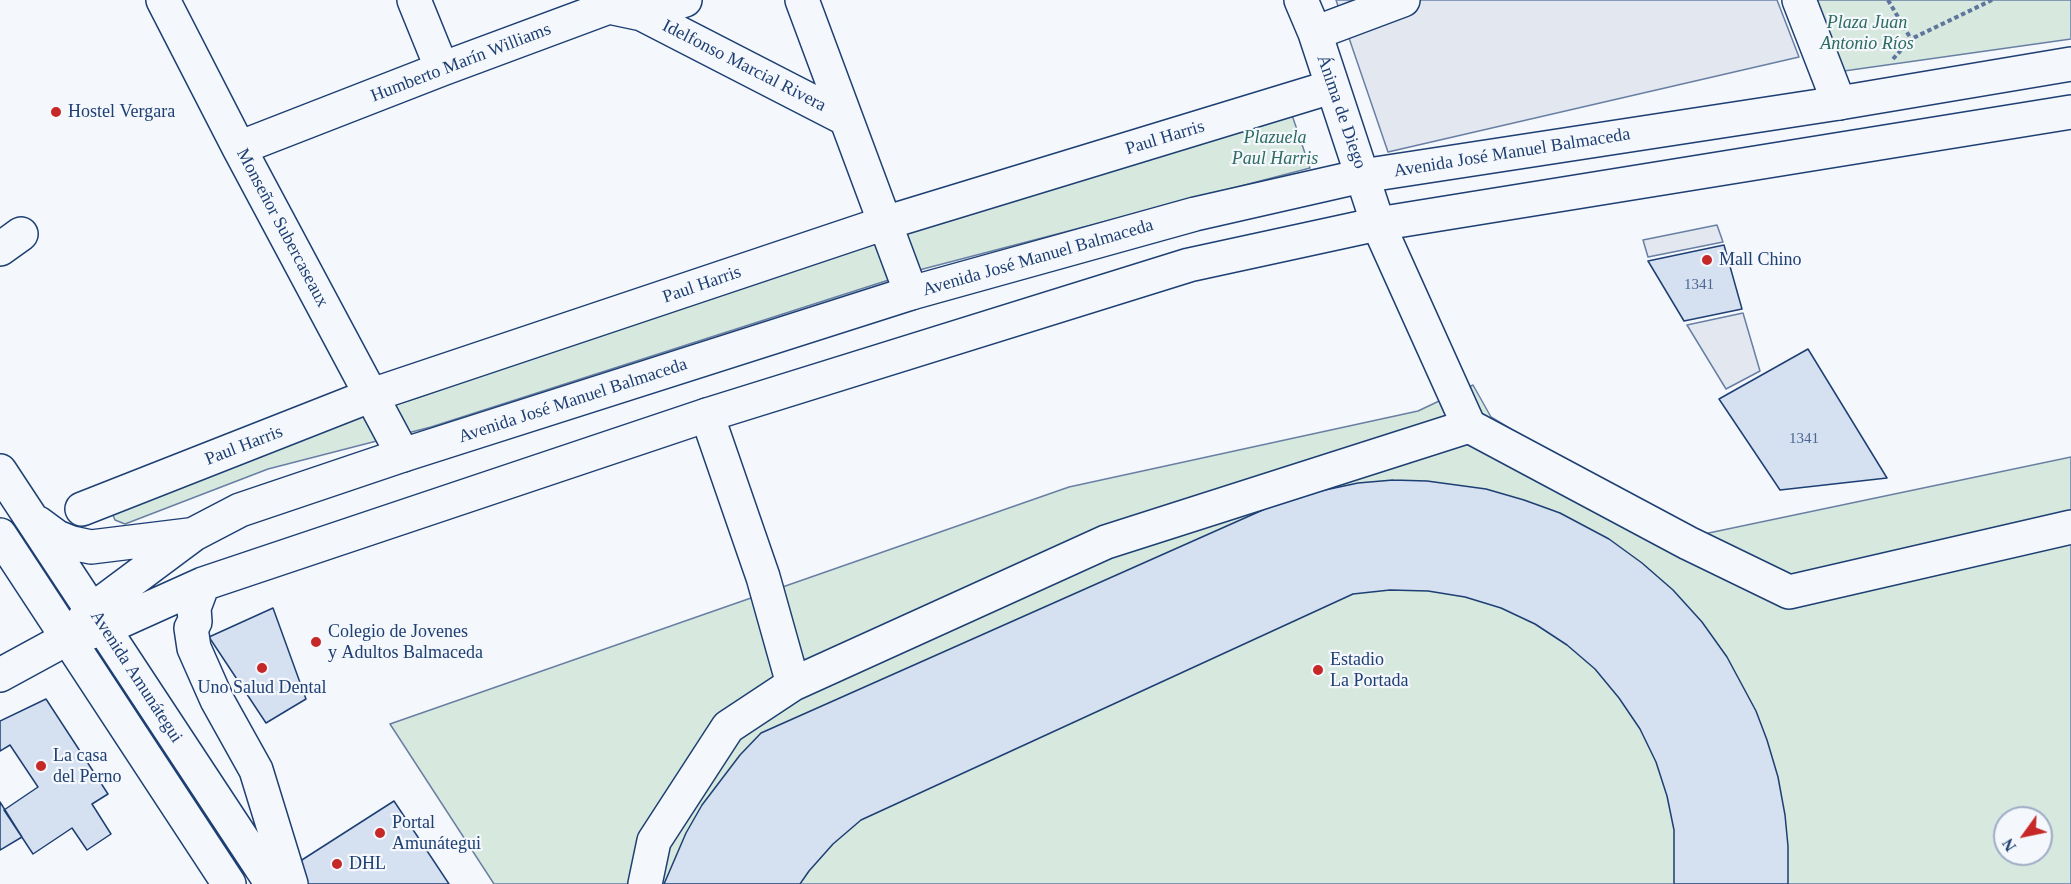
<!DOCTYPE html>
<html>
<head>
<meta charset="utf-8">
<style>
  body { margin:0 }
  #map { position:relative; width:2071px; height:884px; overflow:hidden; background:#f4f7fb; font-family:Georgia,serif }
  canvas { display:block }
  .north { position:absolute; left:1993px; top:806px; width:60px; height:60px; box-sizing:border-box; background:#f4f7fb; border:2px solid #9eadc5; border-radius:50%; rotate:237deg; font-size:16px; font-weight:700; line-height:24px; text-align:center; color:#1d3f73 }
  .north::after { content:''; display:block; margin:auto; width:21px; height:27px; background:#c62828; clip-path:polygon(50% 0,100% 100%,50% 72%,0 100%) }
</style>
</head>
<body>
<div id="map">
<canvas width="2071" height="884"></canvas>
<div class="north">N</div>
</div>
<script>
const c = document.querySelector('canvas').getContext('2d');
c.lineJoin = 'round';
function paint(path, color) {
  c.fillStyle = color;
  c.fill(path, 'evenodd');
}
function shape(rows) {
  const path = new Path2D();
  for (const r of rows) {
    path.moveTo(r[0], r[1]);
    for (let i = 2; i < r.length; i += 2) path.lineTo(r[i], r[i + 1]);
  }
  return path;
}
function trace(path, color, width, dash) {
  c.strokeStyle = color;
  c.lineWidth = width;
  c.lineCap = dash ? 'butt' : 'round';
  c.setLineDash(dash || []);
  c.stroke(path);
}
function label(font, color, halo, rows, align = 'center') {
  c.font = font + ' Georgia,serif';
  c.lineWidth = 4.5;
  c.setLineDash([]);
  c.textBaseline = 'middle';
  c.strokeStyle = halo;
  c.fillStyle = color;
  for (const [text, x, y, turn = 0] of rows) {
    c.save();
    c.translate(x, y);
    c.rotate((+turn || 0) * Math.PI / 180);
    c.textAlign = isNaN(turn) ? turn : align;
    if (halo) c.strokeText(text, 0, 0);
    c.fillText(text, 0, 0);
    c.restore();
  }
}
const green = shape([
  [1813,0,2071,0,2071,39,1844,71,1813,0],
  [1292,115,1310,168,923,269,431,427,268,469,125,524,115,520,110,508,125,488,420,397,906,226,1292,115],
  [1473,385,1491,417,1633,503,1680,539,2071,457,2071,884,494,884,390,724,1069,487,1418,411,1473,385],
  [2005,818,2041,818,2041,854,2005,854,2005,818]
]);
paint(green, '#d7e8df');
trace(green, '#687fa3', 1.5);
const parking = shape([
  [1336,0,1777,0,1799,57,1388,152,1336,0],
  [1717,225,1723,242,1648,257,1643,240,1717,225],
  [1743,313,1760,371,1726,389,1687,325,1743,313]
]);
paint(parking, '#e3e8f0');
trace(parking, '#687fa3', 1.5);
const building = shape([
  [1724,245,1742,309,1684,321,1648,261,1724,245],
  [1808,349,1887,478,1780,490,1719,399,1808,349],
  [1393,480,1427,481,1486,489,1524,500,1560,513,1609,539,1642,563,1673,590,1702,622,1727,657,1756,711,1767,740,1778,777,1785,815,1788,846,1788,884,1674,884,1674,830,1667,796,1656,762,1640,729,1619,698,1595,669,1567,645,1535,624,1501,608,1465,597,1428,591,1390,590,1353,594,861,820,833,844,809,871,800,884,664,884,686,833,702,805,740,755,761,733,1292,497,1358,483,1393,480],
  [273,608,306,699,266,723,209,637,273,608],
  [46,699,108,794,92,804,111,834,87,850,72,828,33,854,4,810,38,787,10,745,0,751,0,721,46,699],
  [394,801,449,884,306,884,294,865,394,801],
  [0,802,22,837,0,850,0,802]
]);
paint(building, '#d5e0f0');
trace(building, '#1d3f73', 1.5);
const minor = shape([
  [163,0,239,148,403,455],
  [414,0,442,69],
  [802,0,911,293],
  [1301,0,1315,33,1378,224,1469,426],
  [1799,0,1839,103],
  [642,14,846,119],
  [1315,33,1403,0],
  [239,148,442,69,609,7,642,14,685,0],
  [0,249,21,234],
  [707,415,763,577,793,684],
  [82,509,372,395,885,223,1331,87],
  [645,884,654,841,728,727,793,684,1106,542,1469,426,1688,543,1789,592,2071,527]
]);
const major = shape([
  [0,471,272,884],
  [38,523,57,537,72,543,91,547,189,535],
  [0,535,229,884],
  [203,584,194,608,195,622,191,628,194,648,217,700,256,770,291,884],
  [68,638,92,610,194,534,240,510,403,455,911,293,1195,214,1362,176,1839,103,2071,64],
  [0,675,68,638,103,629,203,584,707,415,1189,265,1378,224,2071,112]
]);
trace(minor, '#1d3f73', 36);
trace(major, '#1d3f73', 36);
trace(shape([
  [1888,0,1911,39],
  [1893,59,1911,39,1992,0]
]), '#5e769c', 4, [4.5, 3]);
trace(minor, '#f4f7fb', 33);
trace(major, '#f4f7fb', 33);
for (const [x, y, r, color] of [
  [56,112,6,"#c62828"],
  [1707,260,6,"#c62828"],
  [316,642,6,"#c62828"],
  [262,668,6,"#c62828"],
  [1318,670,6,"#c62828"],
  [41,766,6,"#c62828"],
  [380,833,6,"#c62828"],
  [337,864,6,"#c62828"]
]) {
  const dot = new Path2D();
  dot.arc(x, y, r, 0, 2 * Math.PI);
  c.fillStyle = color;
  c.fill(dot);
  trace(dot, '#f4f7fb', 2);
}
label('15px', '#4b6792', null, [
  ["1341",1699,285],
  ["1341",1804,439]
]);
label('italic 18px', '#2c6c60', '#f4f7fb', [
  ["Plaza Juan",1867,23],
  ["Antonio Ríos",1867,44],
  ["Plazuela",1275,138],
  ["Paul Harris",1275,159]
]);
label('18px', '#1d3f73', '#f4f7fb', [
  ["Humberto Marín Williams",461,63,-21],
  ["Idelfonso Marcial Rivera",744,66,27],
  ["Ánima de Diego",1341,112,71],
  ["Paul Harris",1165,138,-17],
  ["Avenida José Manuel Balmaceda",1512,153,-9],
  ["Monseñor Subercaseaux",282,228,62],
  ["Avenida José Manuel Balmaceda",1038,258,-16],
  ["Paul Harris",702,285,-19],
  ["Avenida José Manuel Balmaceda",573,401,-18],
  ["Paul Harris",244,446,-21],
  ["Avenida Amunátegui",136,677,57]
]);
label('18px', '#1d3f73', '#f4f7fb', [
  ["Hostel Vergara",68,112],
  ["Mall Chino",1719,260],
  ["Colegio de Jovenes",328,632],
  ["y Adultos Balmaceda",328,653],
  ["Estadio",1330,660],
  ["La Portada",1330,681],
  ["Uno Salud Dental",262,688,"center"],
  ["La casa",53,756],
  ["del Perno",53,777],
  ["Portal",392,823],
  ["Amunátegui",392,844],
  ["DHL",349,864]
], 'left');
</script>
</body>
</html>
